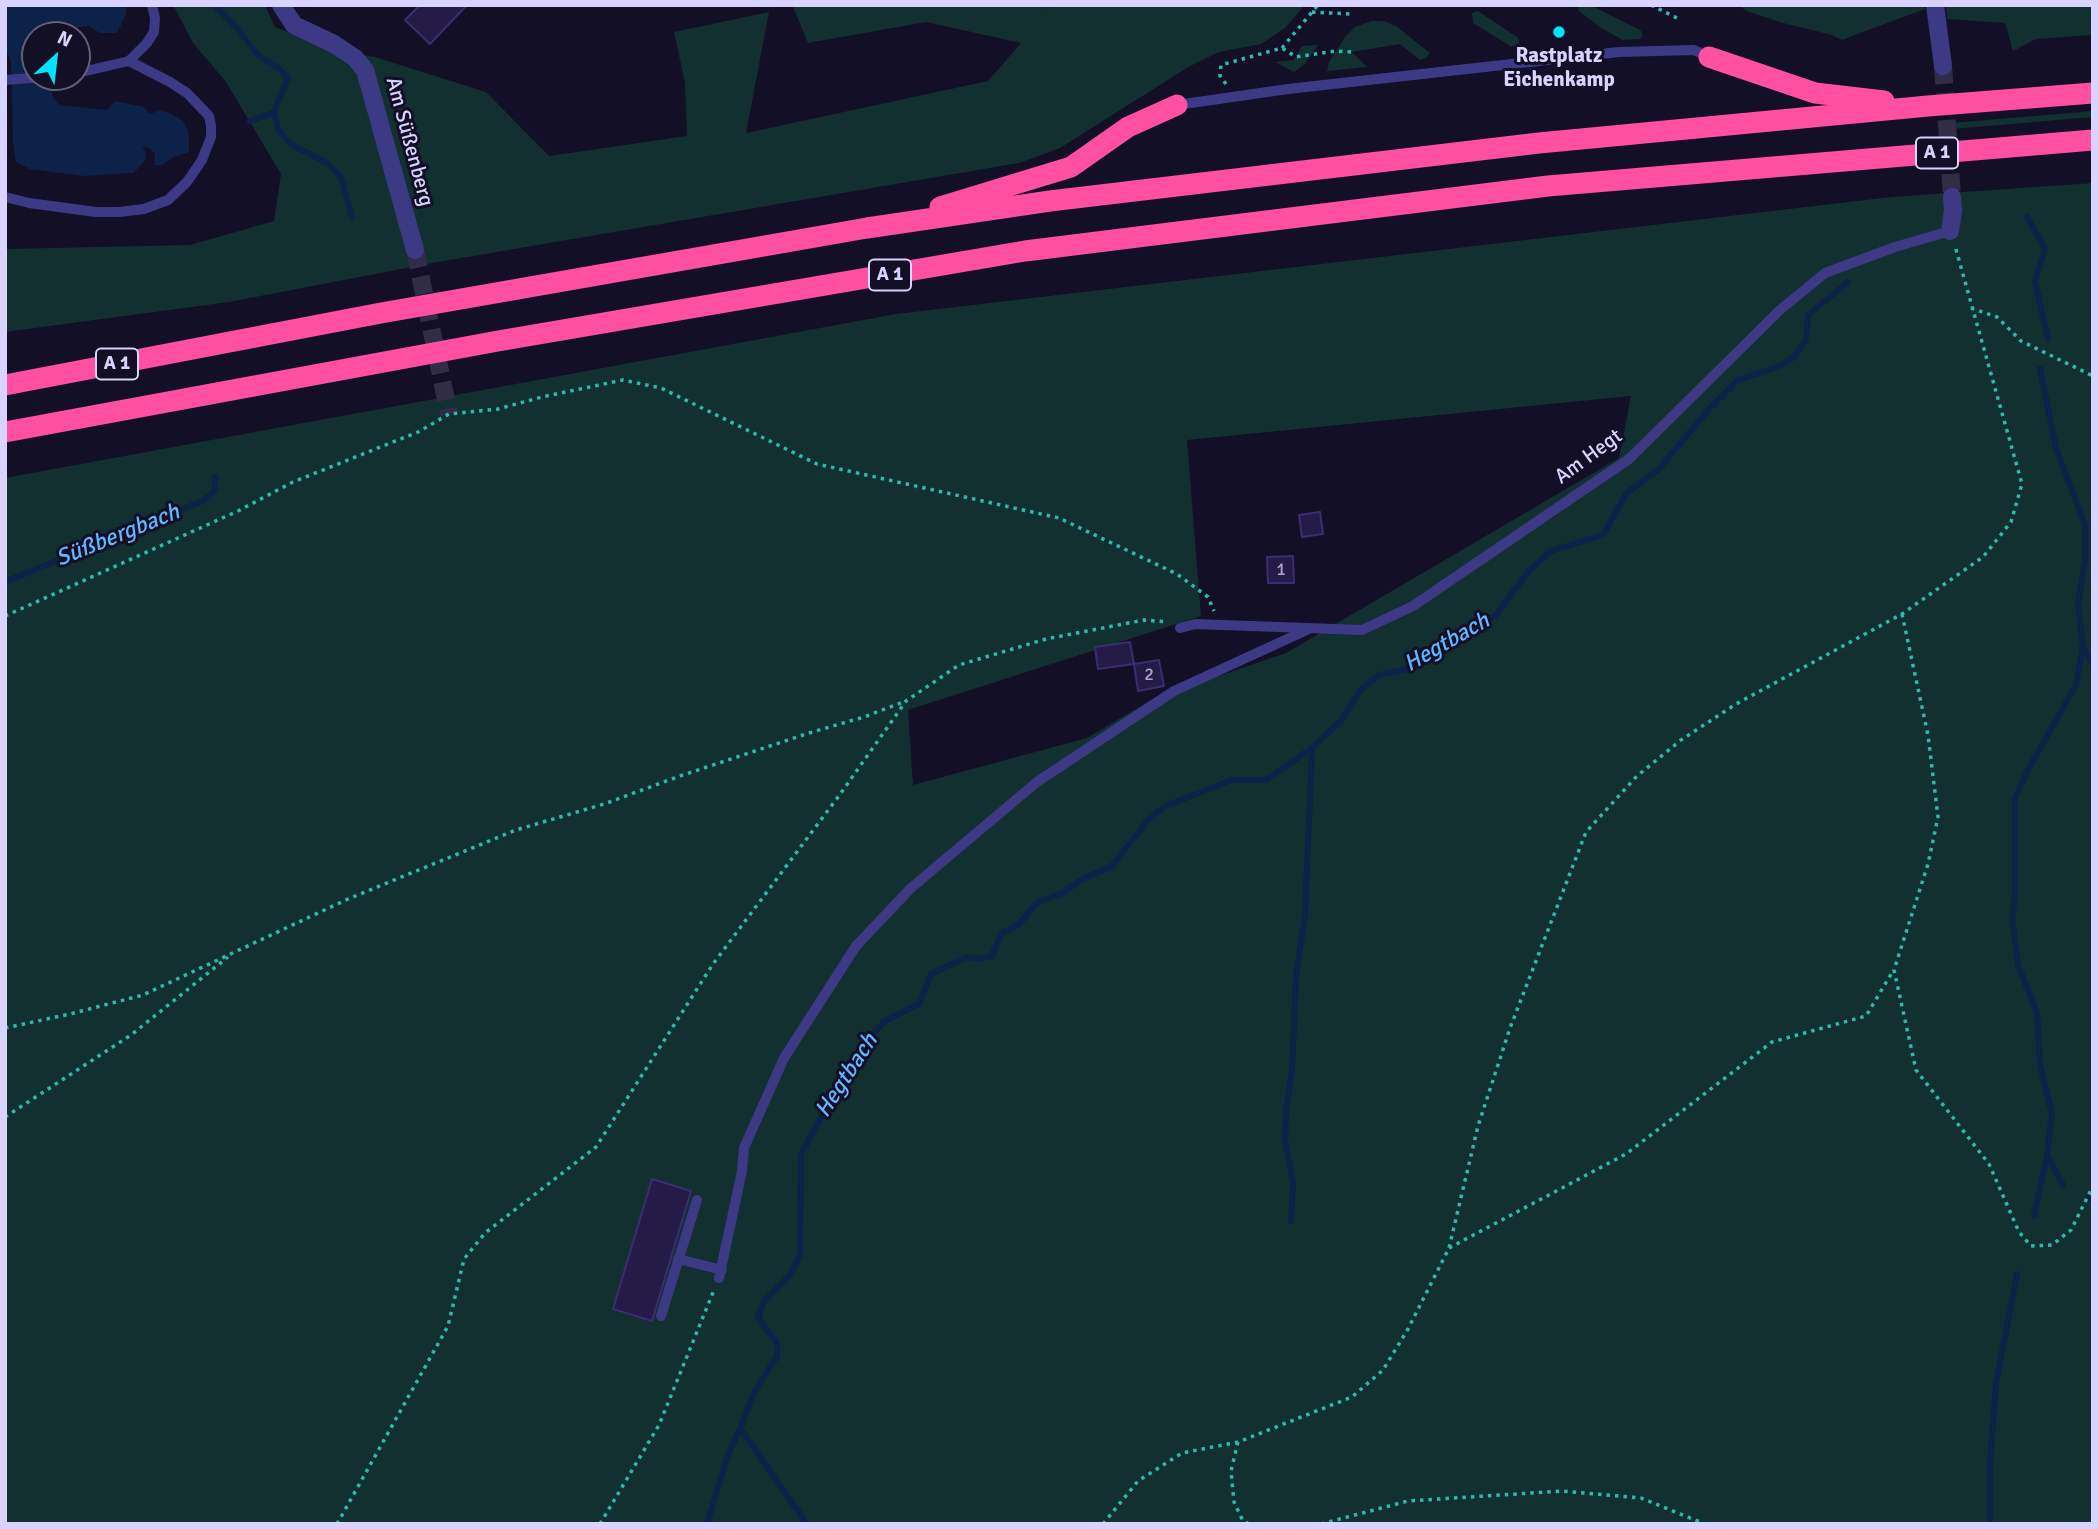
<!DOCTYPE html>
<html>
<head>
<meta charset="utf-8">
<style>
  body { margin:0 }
  #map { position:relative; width:2098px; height:1529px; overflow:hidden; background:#130f26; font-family:Signika,sans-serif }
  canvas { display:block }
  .frame { position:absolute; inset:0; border:7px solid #d9d4ff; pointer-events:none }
  .north { position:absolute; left:21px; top:21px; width:70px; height:70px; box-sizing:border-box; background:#130f26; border:2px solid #625e7d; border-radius:50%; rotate:27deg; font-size:19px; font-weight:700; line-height:28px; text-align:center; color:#d9d4ff }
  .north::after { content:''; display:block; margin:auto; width:24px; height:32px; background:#00e5ff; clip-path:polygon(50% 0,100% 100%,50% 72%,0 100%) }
</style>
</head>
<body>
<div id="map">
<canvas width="2098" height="1529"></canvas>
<div class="frame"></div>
<div class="north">N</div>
</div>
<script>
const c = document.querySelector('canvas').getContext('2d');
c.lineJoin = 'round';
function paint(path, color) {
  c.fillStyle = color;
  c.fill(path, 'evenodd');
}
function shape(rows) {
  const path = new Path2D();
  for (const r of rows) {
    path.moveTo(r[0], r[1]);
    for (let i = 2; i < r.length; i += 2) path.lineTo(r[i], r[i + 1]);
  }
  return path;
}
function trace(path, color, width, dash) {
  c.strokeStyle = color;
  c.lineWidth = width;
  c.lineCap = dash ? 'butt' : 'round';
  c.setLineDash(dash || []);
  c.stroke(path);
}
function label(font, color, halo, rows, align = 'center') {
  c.font = font + ' Signika,sans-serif';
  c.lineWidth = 6;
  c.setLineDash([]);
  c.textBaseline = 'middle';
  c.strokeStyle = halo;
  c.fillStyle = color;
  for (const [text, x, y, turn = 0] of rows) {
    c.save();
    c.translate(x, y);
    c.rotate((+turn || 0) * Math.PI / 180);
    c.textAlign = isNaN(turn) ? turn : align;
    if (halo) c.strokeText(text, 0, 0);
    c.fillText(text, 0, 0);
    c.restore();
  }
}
paint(shape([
  [173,5,265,5,275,27,335,50,375,57,486,92,549,156,687,136,685,83,674,32,769,12,746,133,988,81,1021,43,926,22,808,43,793,7,801,5,1305,5,1285,28,1261,44,1219,52,1190,66,1060,148,1019,163,438,262,229,302,5,332,5,249,190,245,274,221,281,174,226,82,193,43],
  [1578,5,1590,5,1640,30,1643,34,1641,39,1623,40,1601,28,1579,11],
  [1737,5,1924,5,1925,9,1842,40,1832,35,1783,23,1749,12],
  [1946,5,2093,5,2093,35,2036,39,2013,51,2005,23,1947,19],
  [1478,11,1517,37,1520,43,1512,47,1473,23,1472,13],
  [1371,21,1384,21,1396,26,1430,53,1426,58,1420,60,1400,44,1352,52,1367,67,1327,71,1329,62,1345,37,1355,27],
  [1318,45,1305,64,1294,72,1275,62,1294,60,1302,46],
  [2093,111,2093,117,1953,129,1951,123],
  [2093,183,2093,1524,5,1524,5,478,896,314,1891,197],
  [1631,396,1619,458,1286,653,1154,698,1087,738,913,785,908,710,1201,616,1187,440]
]), '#12302f');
paint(shape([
  [5,5,127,5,125,17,117,33,100,33,88,26,66,29,60,35,35,35,35,77,53,77,52,96,59,105,107,110,115,101,144,107,150,114,160,110,172,114,183,121,189,134,189,152,172,158,162,165,155,165,155,154,151,149,142,146,146,152,145,161,133,173,83,176,30,169,16,162,13,144,11,62,5,46]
]), '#0c2248');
trace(shape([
  [214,5,237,28,257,54,278,68,288,78,274,112,278,129,290,144,327,163,341,177,352,217],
  [1047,5,1047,6],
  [250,121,274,112],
  [2027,217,2045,248,2035,282,2048,338],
  [5,582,203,501,215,491,215,477],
  [2083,648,2093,665],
  [2047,1155,2063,1185],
  [2088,1198,2093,1201],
  [2034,1216,2047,1155,2052,1114,2040,1064,2037,1013,2018,965,2012,919,2015,895,2015,798,2029,768,2076,685,2083,647,2078,604,2085,561,2085,525,2056,448,2040,369],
  [1291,1221,1293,1183,1285,1140,1286,1111,1292,1071,1296,976,1305,916,1312,748],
  [740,1428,807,1524],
  [707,1524,727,1458,740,1428,755,1391,777,1356,777,1343,758,1318,764,1301,791,1274,800,1255,801,1154,822,1116,836,1085,854,1074,869,1038,885,1021,919,1004,931,974,967,957,978,959,992,956,1001,934,1018,925,1038,902,1061,894,1084,878,1111,867,1150,818,1165,806,1232,780,1266,780,1312,748,1341,721,1361,689,1380,675,1408,669,1449,638,1495,616,1529,571,1551,551,1603,535,1626,494,1659,469,1708,410,1738,380,1780,366,1794,357,1806,340,1808,315,1848,282],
  [1990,1524,1990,1464,1996,1383,2017,1274]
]), '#0c2248', 6);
const building = shape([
  [420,5,467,5,430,44,405,20,420,5],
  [1320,512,1323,534,1302,537,1299,515,1320,512],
  [1293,556,1294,583,1268,583,1267,557,1293,556],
  [1130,642,1134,664,1098,669,1095,647,1130,642],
  [1159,660,1164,686,1138,691,1134,664,1159,660],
  [652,1179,691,1191,652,1321,613,1309,652,1179]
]);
paint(building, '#241b47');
trace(building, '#3b2d73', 2);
trace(shape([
  [1943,66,1952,197],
  [415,250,449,414]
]), '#312d47', 18, [18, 9]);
trace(shape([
  [1651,5,1681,20],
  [1312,12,1350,14],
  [1282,48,1318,5],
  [1226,84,1220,76,1221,65,1282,48,1296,57,1336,51,1351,52],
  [1971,308,1997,317,2021,341,2093,376],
  [1902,614,1928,735,1938,817,1928,864,1894,970,1916,1070,1989,1164,2019,1232,2031,1246,2052,1245,2071,1230,2093,1186],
  [5,616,238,511,293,482,418,432,449,414,498,409,542,397,623,380,661,388,817,464,1059,518,1177,574,1208,597,1214,611],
  [5,1028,70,1014,143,995,348,899,516,830,604,804,680,776,809,733,864,717,906,701],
  [5,1117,131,1035,228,957],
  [1449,1248,1626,1154,1772,1042,1866,1016,1893,971],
  [1238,1442,1231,1471,1234,1502,1243,1521,1249,1524],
  [337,1524,448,1326,464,1259,485,1233,596,1147,713,964,841,793,906,701,959,665,1046,639,1144,620,1168,622],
  [600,1524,659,1425,714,1290],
  [1103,1524,1138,1481,1182,1453,1238,1442,1352,1397,1383,1370,1408,1329,1449,1248,1478,1126,1510,1028,1586,832,1637,776,1681,740,1736,704,1902,614,1983,557,2011,522,2022,484,1955,246],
  [1321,1524,1408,1501,1562,1491,1641,1498,1705,1524]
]), '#2fb8b0', 3.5, [3.5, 5]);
trace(shape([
  [77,73,129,61],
  [5,80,45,77],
  [1177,105,1288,89,1619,52,1694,50,1709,57],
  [5,197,29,203,96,212,119,212,144,209,168,200,187,182,202,160,211,137,211,126,209,116,187,93,170,82,129,61,147,43,154,32,155,18,152,5],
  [1180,628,1195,624,1362,630,1413,606,1629,459,1780,310,1825,273,1895,247,1950,231],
  [678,1259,722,1270],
  [719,1278,742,1171,744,1148,784,1058,856,946,911,888,1037,782,1174,691,1309,629],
  [661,1316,697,1200]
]), '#3d3a85', 10);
trace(shape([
  [281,5,294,25,334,44,355,58,365,70,415,250],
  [1935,5,1943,66],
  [1950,231,1953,211,1952,197]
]), '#3d3a85', 18);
trace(shape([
  [1709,57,1815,93,1884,101],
  [940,207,1071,167,1128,127,1177,105],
  [5,385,381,313,867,228,1050,201,1539,143,1928,106,2093,93],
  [5,432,498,341,1025,251,1548,186,2093,140]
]), '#ff4fa3', 21);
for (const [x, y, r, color] of [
  [1559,32,7,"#00e5ff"]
]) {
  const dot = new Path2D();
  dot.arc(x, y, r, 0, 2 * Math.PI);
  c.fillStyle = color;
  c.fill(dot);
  trace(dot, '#130f26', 2.5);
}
label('18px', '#aca6d1', null, [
  ["1",1281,570],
  ["2",1149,675]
]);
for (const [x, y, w] of [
  [1937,153,42],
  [890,275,42],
  [117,364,42]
]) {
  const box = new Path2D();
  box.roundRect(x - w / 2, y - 15.5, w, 31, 5);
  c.fillStyle = '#130f26';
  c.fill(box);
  trace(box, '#d9d4ff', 2);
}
label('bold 19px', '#d9d4ff', null, [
  ["A 1",1937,153],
  ["A 1",890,275],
  ["A 1",117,364]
]);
label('bold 21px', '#d9d4ff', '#130f26', [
  ["Rastplatz",1559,56],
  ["Eichenkamp",1559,80]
]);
label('21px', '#d9d4ff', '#130f26', [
  ["Am Süßenberg",409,142,75],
  ["Am Hegt",1589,457,-36]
]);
label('italic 23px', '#62b6ff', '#130f26', [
  ["Süßbergbach",118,536,-22],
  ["Hegtbach",1447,643,-30],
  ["Hegtbach",847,1076,-57]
]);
</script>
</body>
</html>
